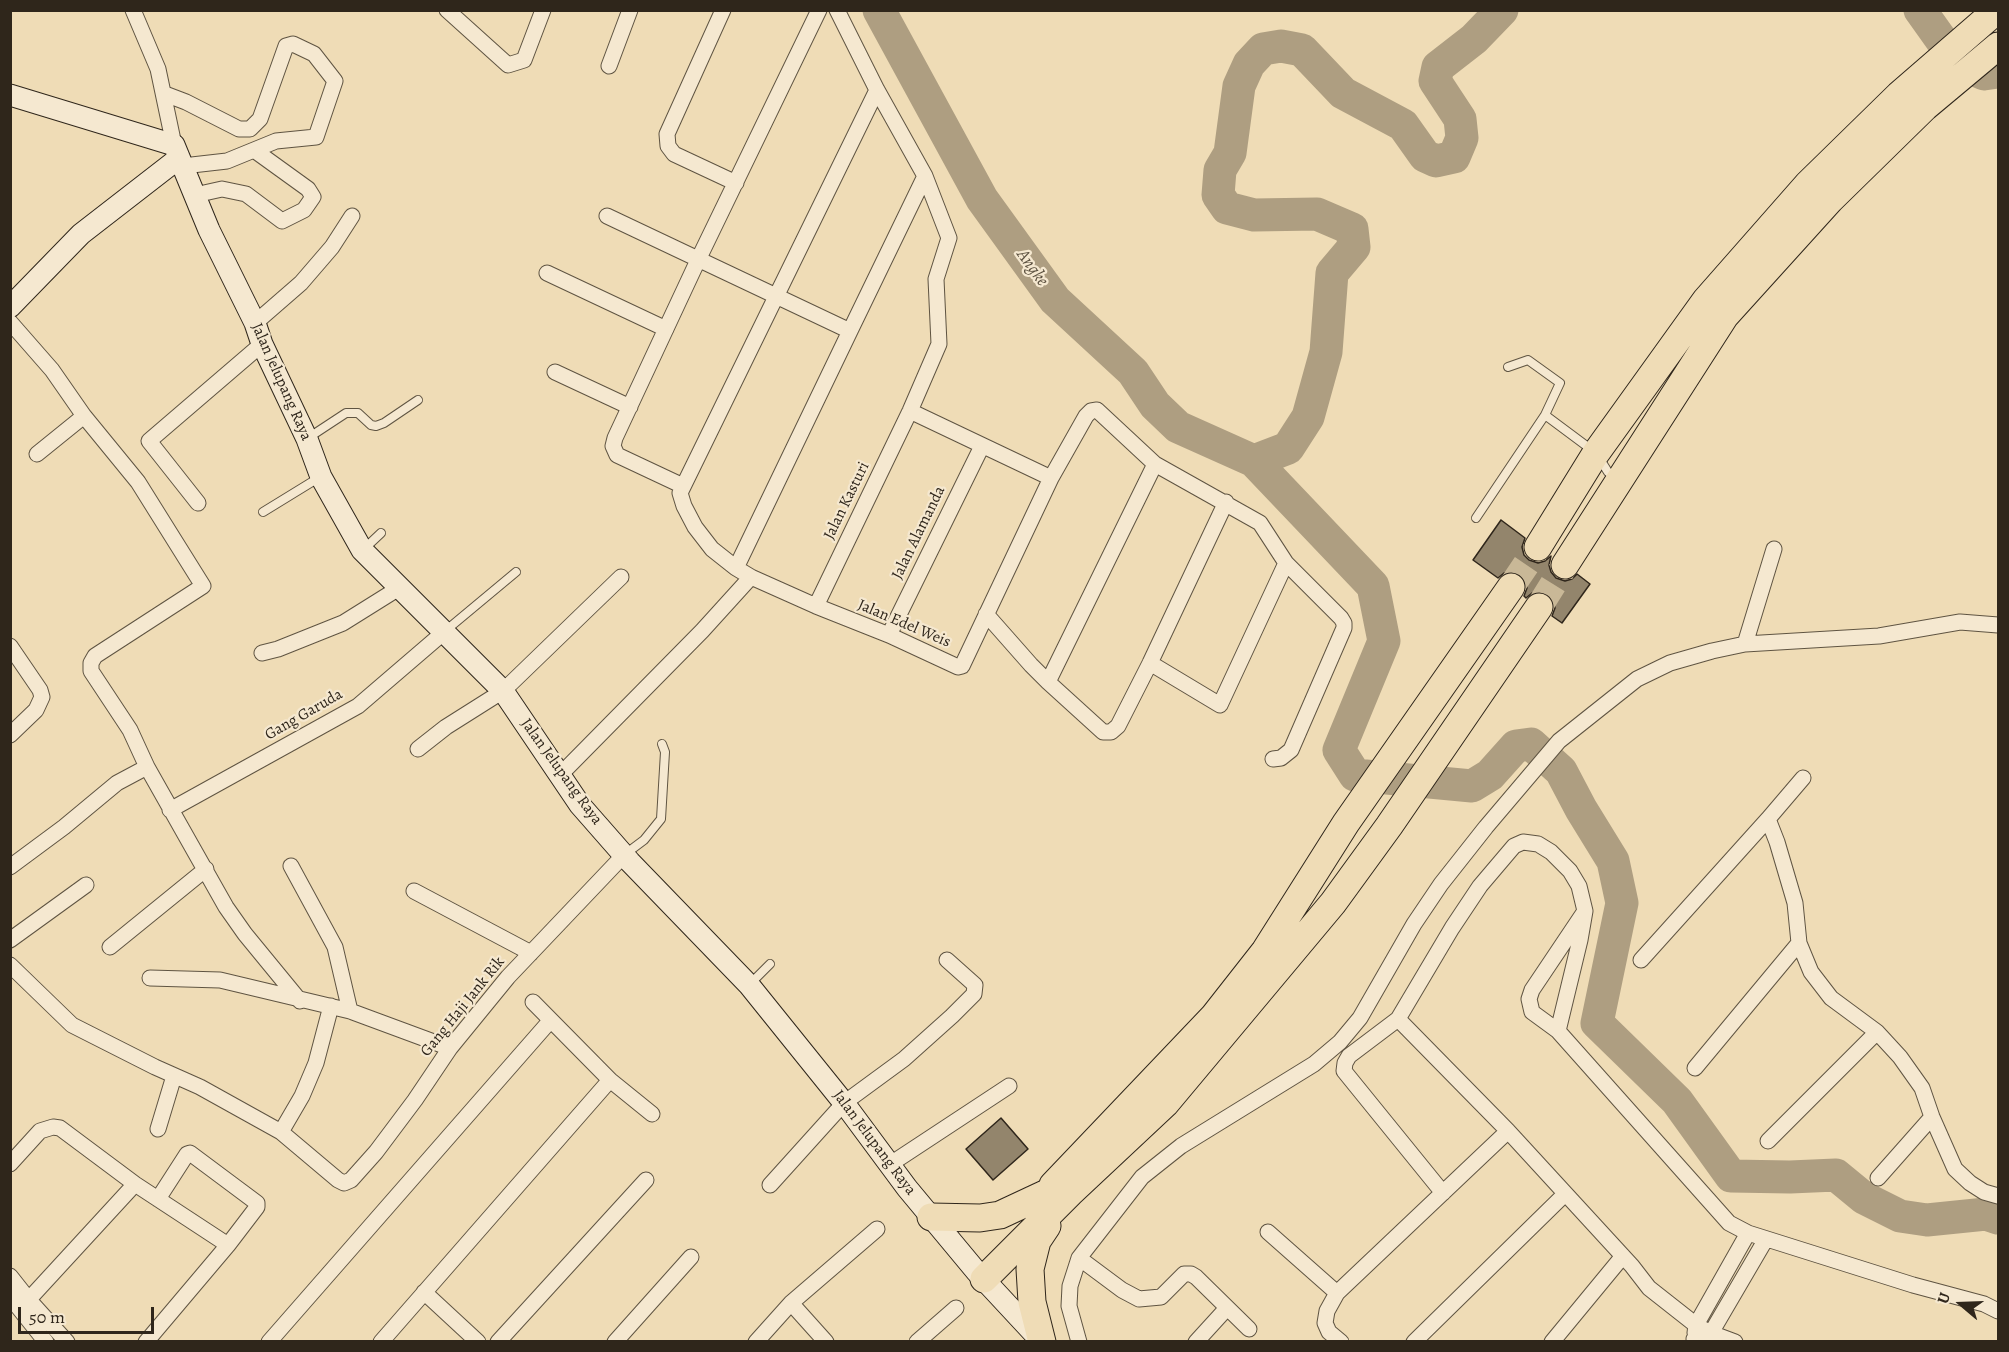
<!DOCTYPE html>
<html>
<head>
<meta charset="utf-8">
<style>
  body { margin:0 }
  #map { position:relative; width:2009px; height:1352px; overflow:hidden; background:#efdcb6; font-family:Alegreya,serif }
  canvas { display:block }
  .frame { position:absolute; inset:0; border:12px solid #2f261b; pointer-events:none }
  .north { position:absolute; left:1931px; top:1274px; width:60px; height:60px; -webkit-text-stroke:4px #f5e8d0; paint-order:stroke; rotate:289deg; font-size:16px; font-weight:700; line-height:24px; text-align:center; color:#2f261b }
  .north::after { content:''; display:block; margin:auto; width:21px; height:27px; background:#2f261b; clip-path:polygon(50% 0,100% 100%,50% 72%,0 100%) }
  .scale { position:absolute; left:18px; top:1307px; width:136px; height:27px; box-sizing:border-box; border:3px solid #2f261b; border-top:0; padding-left:8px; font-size:18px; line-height:21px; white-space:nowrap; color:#2f261b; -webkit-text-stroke:4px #f5e8d0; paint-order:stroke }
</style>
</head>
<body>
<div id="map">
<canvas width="2009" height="1352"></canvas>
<div class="frame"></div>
<div class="north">U</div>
<div class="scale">50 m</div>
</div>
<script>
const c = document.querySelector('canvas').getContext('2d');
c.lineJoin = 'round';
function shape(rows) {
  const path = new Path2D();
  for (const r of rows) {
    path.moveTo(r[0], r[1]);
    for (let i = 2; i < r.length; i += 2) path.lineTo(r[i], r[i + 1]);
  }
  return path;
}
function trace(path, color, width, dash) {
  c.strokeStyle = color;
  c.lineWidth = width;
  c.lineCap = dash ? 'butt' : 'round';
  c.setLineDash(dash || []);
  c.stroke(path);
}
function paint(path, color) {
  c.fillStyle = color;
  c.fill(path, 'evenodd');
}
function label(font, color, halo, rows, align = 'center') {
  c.font = font + ' Alegreya,serif';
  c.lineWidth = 4.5;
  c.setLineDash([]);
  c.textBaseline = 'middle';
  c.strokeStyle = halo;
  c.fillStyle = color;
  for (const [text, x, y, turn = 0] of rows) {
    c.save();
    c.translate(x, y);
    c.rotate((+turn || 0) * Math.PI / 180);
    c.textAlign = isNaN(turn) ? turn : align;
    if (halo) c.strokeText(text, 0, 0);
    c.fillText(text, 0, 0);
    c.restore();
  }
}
trace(shape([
  [879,10,982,199,1055,300,1133,372,1155,405,1178,427,1254,461,1373,586,1384,641,1339,750,1355,775,1472,786,1490,775,1516,746,1531,744,1561,771,1581,809,1613,861,1622,903,1597,1023,1677,1101,1731,1176,1790,1177,1836,1175,1864,1198,1900,1216,1927,1220,1986,1214,1998,1218],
  [1920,10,1957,62,1984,74,1998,72],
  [1254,461,1288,448,1308,417,1326,352,1332,273,1354,247,1352,229,1317,214,1254,215,1227,208,1218,195,1220,170,1230,153,1239,86,1249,64,1263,49,1281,46,1302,50,1343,93,1403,125,1425,156,1436,161,1454,157,1462,138,1460,119,1435,81,1438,67,1474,39,1502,10]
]), '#ae9e81', 33);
const building = shape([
  [1501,520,1525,538,1522,547,1524,555,1529,560,1538,563,1545,561,1551,556,1549,565,1551,572,1556,578,1565,581,1572,579,1577,574,1590,584,1562,623,1552,616,1555,608,1553,600,1548,594,1540,591,1532,593,1526,598,1524,596,1527,588,1525,580,1520,574,1512,571,1504,573,1498,578,1473,560,1501,520],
  [1001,1118,1028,1149,993,1180,966,1149,1001,1118]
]);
paint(building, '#93856c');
trace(building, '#2f261b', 1.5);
trace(shape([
  [1511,587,1538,547],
  [1539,607,1565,565]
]), '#c9b897', 27, [27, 14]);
const lane = shape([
  [1508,367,1528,360,1560,383,1545,415],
  [308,438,346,413,358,413,371,425,376,426,384,423,418,400],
  [263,512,320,477],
  [1476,518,1545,415,1596,453,1608,472,1616,478],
  [364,549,381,533],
  [444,632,516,572],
  [624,855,644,840,661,819,665,752,662,744],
  [750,984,770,964]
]);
const street = shape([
  [133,10,158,69,174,145],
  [447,10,508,65,524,60,543,10],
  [723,10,667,134,668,146,674,154,736,183],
  [609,66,630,10],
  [165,94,186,102,239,129,250,129,260,119,286,46,293,44,314,54,335,81,316,137,276,141,227,161,183,166],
  [195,195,222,189,246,194,282,221,304,210,313,197,308,189,254,150],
  [607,216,850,331,736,568],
  [547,273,666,329],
  [10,322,52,370,84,416,138,482,203,586,95,656,91,663,91,671,130,730,147,767],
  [255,323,301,283,332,247,352,216],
  [850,331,925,176],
  [555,372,630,407],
  [37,454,84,416],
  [1051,478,1086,416,1091,411,1097,410,1155,464,1260,523,1286,563,1341,618,1344,623,1344,628,1291,750,1281,758,1273,759],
  [683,486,617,455,613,446,615,438,699,258,819,10],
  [198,503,149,441,262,344],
  [751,577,736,568,712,549,695,527,684,506,680,493,877,90],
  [816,606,910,411,939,344,936,279,949,238,925,176,877,90,837,10],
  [986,614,1031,665,1048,682,1103,732,1111,732,1118,726,1150,663,1226,502],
  [889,635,982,446],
  [1745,644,1774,549],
  [10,646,40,690,42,697,36,710,10,735],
  [262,653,278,649,343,623,399,588],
  [1150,663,1220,705,1286,563],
  [1048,682,1155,464],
  [418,749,446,727,503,691,621,577],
  [560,775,702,631,751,577,816,606,889,635,958,667,962,666,1051,478,910,411],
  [170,810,358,706,443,633],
  [1768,819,1803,778],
  [291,866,335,947,350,1011],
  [10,867,64,827,117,783,147,767,226,907,245,934,300,1001],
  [414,891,531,953],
  [1585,911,1532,990,1529,999,1532,1012,1558,1031,1729,1223,1748,1233,1913,1285,1984,1304,1998,1311],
  [10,940,86,885],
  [110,947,206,869],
  [1641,960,1768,819,1777,842,1795,903,1799,943,1811,972,1831,998,1877,1032,1900,1057,1922,1088,1932,1117,1955,1169,1970,1183,1984,1192,1998,1196],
  [10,965,72,1025,155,1067,200,1087,281,1132,338,1180,344,1183,351,1180,376,1152,415,1100,450,1048,508,977,624,855],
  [150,978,220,980,350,1011,450,1048],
  [533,1002,610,1080,652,1114],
  [1398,1019,1508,1131,1632,1266,1649,1288,1696,1325,1711,1333,1735,1342],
  [1695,1068,1799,943],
  [158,1129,174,1076],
  [281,1132,302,1096,316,1063,331,1006],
  [1768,1141,1877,1032],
  [10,1164,40,1131,53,1127,60,1128,135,1184,228,1245],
  [889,1165,1009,1086],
  [1878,1178,1932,1117],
  [770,1185,844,1103,904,1059,952,1016,974,994,975,985,947,960],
  [1443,1193,1344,1071,1345,1063,1349,1056,1398,1019,1452,928,1480,886,1514,846,1523,842,1538,844,1551,852,1570,871,1579,886,1585,911,1580,940,1558,1031],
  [1268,1232,1337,1293],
  [1079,1258,1122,1290,1139,1299,1161,1297,1184,1274,1191,1274,1196,1277,1249,1329],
  [10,1276,29,1300,67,1342],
  [424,1292,478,1342],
  [10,1297,46,1342],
  [791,1303,826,1342],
  [20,1309,135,1184],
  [1695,1333,1696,1325,1748,1233],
  [1694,1339,1711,1333,1766,1239],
  [146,1342,228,1245,257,1207,257,1203,190,1153,187,1154,158,1199],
  [269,1342,550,1021],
  [381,1342,610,1080],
  [498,1342,646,1180],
  [615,1342,691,1257],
  [756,1342,791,1303,877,1229],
  [917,1342,956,1308],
  [1079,1342,1069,1306,1070,1286,1079,1258,1142,1177,1181,1146,1314,1064,1340,1042,1360,1018,1414,924,1441,884,1486,827,1559,741,1637,679,1670,663,1712,651,1745,644,1879,636,1960,622,1998,625],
  [1196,1342,1227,1308],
  [1341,1342,1329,1332,1325,1323,1327,1311,1337,1293,1508,1131],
  [1414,1342,1565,1194],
  [1552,1342,1623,1256]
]);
const secondary = shape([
  [10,95,174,145,209,230,255,323,262,344,307,439,321,477,362,550,503,691,580,805,630,862,749,985,844,1103,907,1188,976,1271,1042,1342],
  [10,307,81,234,179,158]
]);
const highway = shape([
  [1538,547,1596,453,1706,300,1808,184,1899,95,1997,10],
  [1565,565,1725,316,1830,200,1925,107,1998,46],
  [1053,1185,1214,1016,1265,951,1346,823,1511,587],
  [931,1217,980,1218,1000,1215,1045,1194],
  [984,1279,1070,1193,1165,1104,1333,903,1389,826,1539,607],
  [1042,1342,1032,1302,1030,1269,1037,1241,1047,1226]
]);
trace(lane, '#5f5442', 10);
trace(street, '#5f5442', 17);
trace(secondary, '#2f261b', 23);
trace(highway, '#2f261b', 29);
trace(lane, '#f5e8d0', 8);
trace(street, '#f5e8d0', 15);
trace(secondary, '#f5e8d0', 21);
trace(highway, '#efdcb6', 27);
label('16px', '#2f261b', '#f5e8d0', [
  ["Jalan Jelupang Raya",281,382,66],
  ["Jalan Kasturi",847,501,-64],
  ["Jalan Alamanda",919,533,-64],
  ["Jalan Edel Weis",904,624,23],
  ["Gang Garuda",304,715,-30],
  ["Jalan Jelupang Raya",561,772,54],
  ["Gang Haji Jank Rik",463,1007,-51],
  ["Jalan Jelupang Raya",874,1143,53]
]);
label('italic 18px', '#5b503f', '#f5e8d0', [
  ["Angke",1032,268,54]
]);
</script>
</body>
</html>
